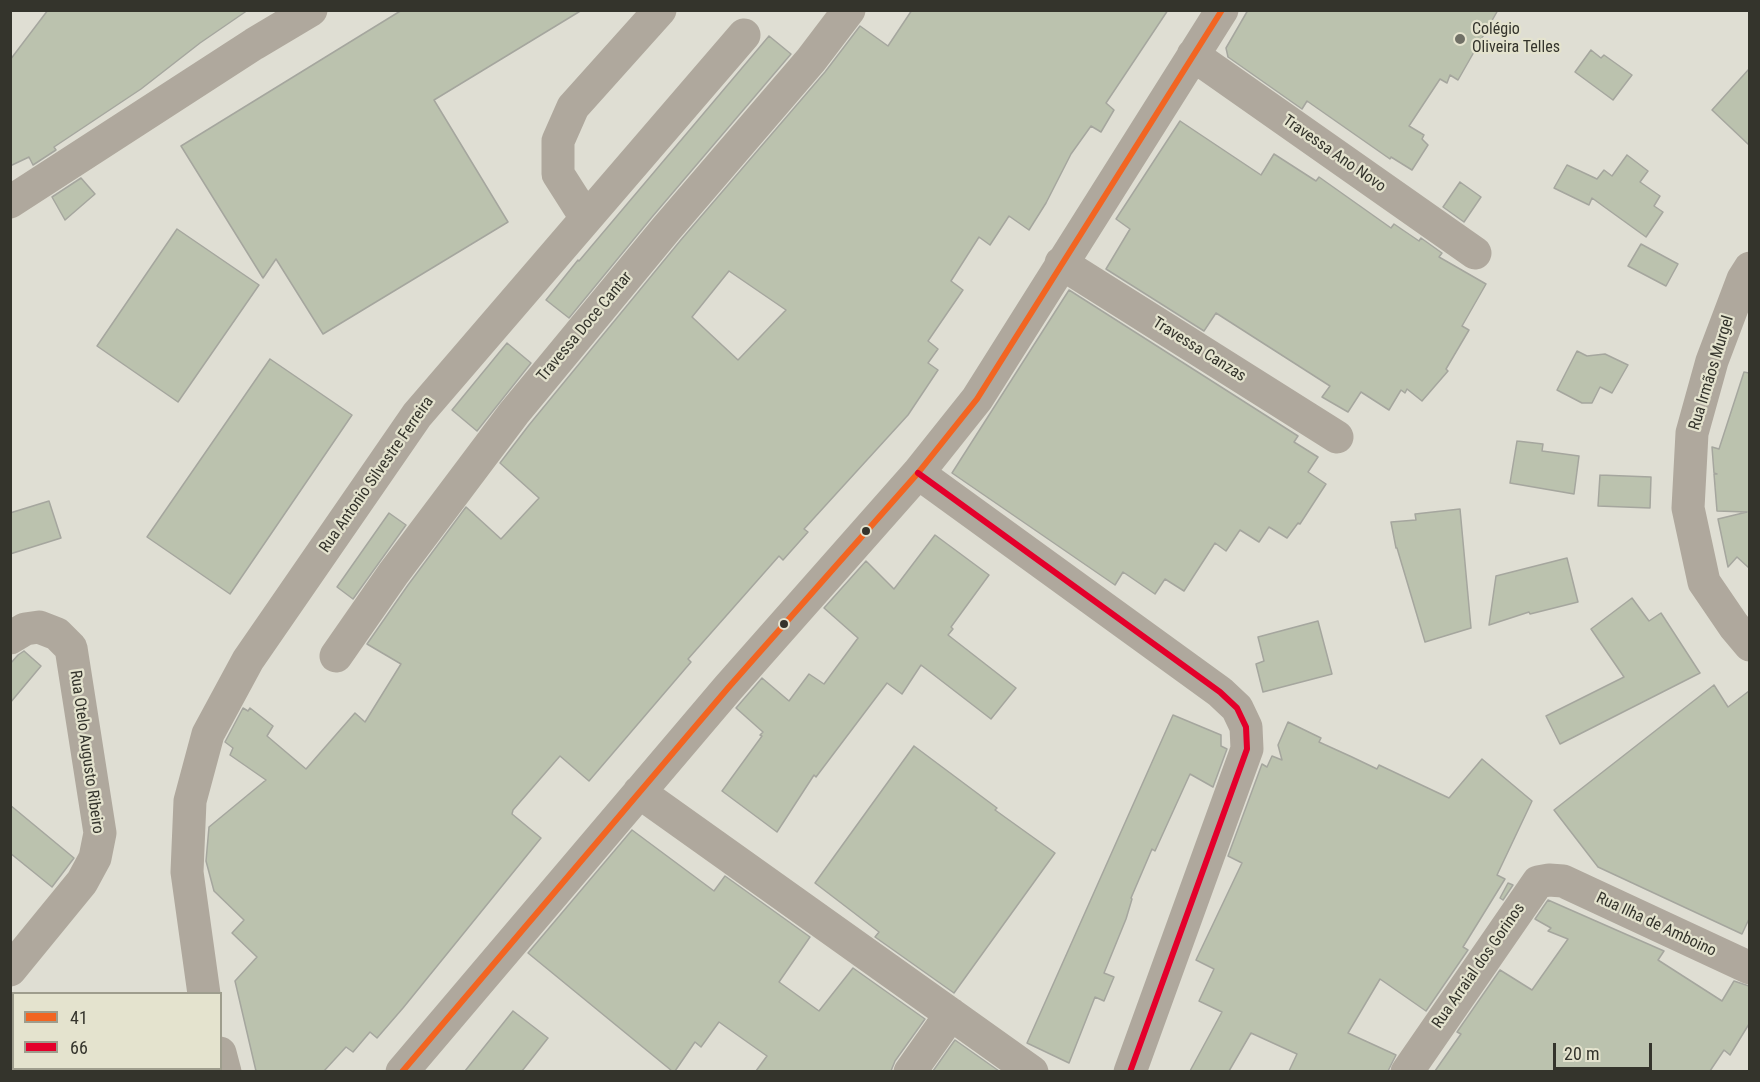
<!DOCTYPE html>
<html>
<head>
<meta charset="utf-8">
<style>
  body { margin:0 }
  #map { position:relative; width:1760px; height:1082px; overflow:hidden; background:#dfded3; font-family:"Roboto Condensed",sans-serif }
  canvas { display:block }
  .frame { position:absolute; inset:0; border:12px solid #34342c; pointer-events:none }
  .legend { position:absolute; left:12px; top:992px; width:210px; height:78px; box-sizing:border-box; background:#e4e3ce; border:2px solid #9e9d8d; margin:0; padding:8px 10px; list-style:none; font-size:18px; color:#34342c }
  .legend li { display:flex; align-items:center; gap:12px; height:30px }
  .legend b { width:30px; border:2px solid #9e9d8d }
  .scale { position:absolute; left:1553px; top:1043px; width:99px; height:27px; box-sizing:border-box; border:3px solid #34342c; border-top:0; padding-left:8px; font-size:18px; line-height:21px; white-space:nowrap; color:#34342c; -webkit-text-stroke:4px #e4e3ce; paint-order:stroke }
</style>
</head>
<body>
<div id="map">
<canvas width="1760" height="1082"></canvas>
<div class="frame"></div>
<ul class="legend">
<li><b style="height:8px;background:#f26522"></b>41</li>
<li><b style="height:8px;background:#e4002b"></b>66</li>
</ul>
<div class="scale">20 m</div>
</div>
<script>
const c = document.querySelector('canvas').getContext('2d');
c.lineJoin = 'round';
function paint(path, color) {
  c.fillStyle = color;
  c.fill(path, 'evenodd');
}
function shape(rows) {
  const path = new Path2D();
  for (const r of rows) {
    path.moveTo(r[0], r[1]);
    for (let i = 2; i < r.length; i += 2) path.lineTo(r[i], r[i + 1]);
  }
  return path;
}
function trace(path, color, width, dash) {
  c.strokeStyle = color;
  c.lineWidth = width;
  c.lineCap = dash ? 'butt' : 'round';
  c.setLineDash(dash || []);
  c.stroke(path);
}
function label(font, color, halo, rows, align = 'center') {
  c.font = font + ' "Roboto Condensed",sans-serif';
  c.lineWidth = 4.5;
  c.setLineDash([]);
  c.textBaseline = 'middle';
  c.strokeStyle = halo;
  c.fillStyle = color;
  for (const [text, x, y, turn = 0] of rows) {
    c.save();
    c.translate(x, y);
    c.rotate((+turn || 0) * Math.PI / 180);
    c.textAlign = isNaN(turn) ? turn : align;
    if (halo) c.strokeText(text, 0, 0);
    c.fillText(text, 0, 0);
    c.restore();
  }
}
const building = shape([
  [48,10,248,10,200,43,141,89,54,147,56,150,33,165,29,157,10,166,10,60,48,10],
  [402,10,582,10,434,100,508,222,323,334,276,259,263,278,181,146,402,10],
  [912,10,1168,10,1106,103,1114,110,1101,132,1091,126,1071,154,1046,203,1029,230,1009,216,990,245,979,237,951,281,963,290,928,341,938,349,928,363,938,370,908,415,804,529,808,532,783,560,779,556,688,659,691,662,589,781,560,756,513,810,512,814,541,838,403,1008,377,1038,370,1032,353,1052,346,1047,324,1071,256,1071,235,981,257,957,232,933,244,920,214,891,206,861,209,827,266,780,230,755,233,748,225,742,243,708,248,711,250,708,273,726,267,736,306,769,355,713,365,722,401,664,367,644,408,585,466,507,501,539,539,498,500,463,529,425,680,241,825,72,860,26,888,46,912,10],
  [729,271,786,310,738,360,692,317,729,271],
  [1248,10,1498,10,1458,80,1450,75,1447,83,1440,79,1409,126,1424,135,1422,139,1428,145,1412,170,1391,157,1390,159,1307,101,1302,109,1228,57,1226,48,1248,10],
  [769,36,791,54,652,217,569,318,546,300,578,260,579,261,769,36],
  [1591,50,1601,58,1604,55,1632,75,1613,100,1575,72,1591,50],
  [1749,69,1749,145,1712,110,1749,69],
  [1180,121,1261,175,1274,154,1316,181,1319,177,1391,228,1394,224,1419,241,1421,238,1442,253,1439,257,1486,284,1462,326,1469,330,1446,369,1448,371,1422,401,1407,389,1405,393,1401,390,1389,410,1361,392,1348,412,1322,397,1330,386,1216,313,1204,331,1106,269,1130,229,1116,219,1180,121],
  [1627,155,1648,171,1640,182,1660,196,1654,206,1663,212,1646,237,1592,198,1589,205,1554,188,1567,165,1597,179,1604,170,1612,176,1627,155],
  [81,178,95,194,65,220,52,197,81,178],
  [1460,182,1481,197,1464,222,1443,207,1460,182],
  [177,229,259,285,178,402,97,346,177,229],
  [1641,244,1678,264,1666,286,1628,266,1641,244],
  [1069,290,1298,436,1294,442,1318,457,1308,472,1326,484,1300,524,1298,523,1287,538,1269,527,1259,542,1240,530,1226,551,1215,543,1184,591,1165,579,1155,594,1123,572,1115,585,952,473,1069,290],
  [507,343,531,363,477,431,452,410,507,343],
  [1577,351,1587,356,1605,354,1628,365,1612,393,1600,387,1592,403,1582,403,1557,390,1577,351],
  [270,359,352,415,230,594,147,537,270,359],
  [1744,372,1749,373,1749,568,1737,557,1728,567,1718,519,1747,512,1717,511,1714,474,1717,474,1714,473,1712,447,1719,449,1744,372],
  [1517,441,1543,444,1542,451,1579,456,1574,494,1510,483,1517,441],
  [1600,475,1651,477,1650,508,1598,506,1600,475],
  [49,501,61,538,10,554,10,513,49,501],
  [1460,509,1471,628,1425,642,1397,548,1396,548,1391,522,1416,520,1415,514,1460,509],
  [389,513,406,525,353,599,337,587,389,513],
  [935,535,989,575,951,627,953,629,948,635,1016,688,991,719,921,665,902,694,887,683,816,777,814,775,777,832,722,791,762,736,760,735,763,732,736,708,762,678,789,701,809,674,824,684,858,638,824,608,866,561,894,589,935,535],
  [1567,558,1578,602,1530,614,1529,612,1489,625,1496,576,1567,558],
  [1632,598,1649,621,1661,613,1700,673,1560,744,1546,716,1624,677,1591,629,1632,598],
  [1318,621,1332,674,1263,692,1256,664,1264,661,1258,637,1318,621],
  [24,651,41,666,10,703,10,664,18,655,24,651],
  [1714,685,1728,707,1749,691,1749,919,1742,934,1598,867,1554,810,1714,685],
  [1173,715,1221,735,1221,746,1227,749,1213,787,1190,774,1155,851,1152,849,1131,898,1132,899,1126,919,1104,973,1114,977,1104,1001,1095,997,1069,1063,1027,1043,1173,715],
  [1288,722,1321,738,1319,742,1352,757,1377,769,1379,765,1449,798,1482,759,1532,801,1497,875,1505,879,1463,947,1468,950,1426,1011,1380,979,1348,1033,1396,1055,1388,1071,1289,1071,1297,1054,1251,1033,1229,1071,1190,1071,1222,1012,1199,1001,1214,969,1196,960,1242,863,1228,856,1262,764,1267,767,1272,756,1282,760,1278,745,1288,722],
  [914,746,997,808,995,810,1055,853,954,993,875,937,879,932,815,883,914,746],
  [10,805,74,858,52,887,10,853,10,805],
  [632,830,714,891,725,876,810,937,779,982,819,1011,853,968,925,1019,895,1061,891,1071,756,1071,767,1056,719,1022,701,1047,695,1042,675,1071,672,1071,528,953,632,830],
  [1508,883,1513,885,1503,900,1500,898,1508,883],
  [1548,900,1664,951,1658,960,1722,1001,1734,981,1749,986,1749,1024,1730,1055,1724,1050,1710,1071,1435,1071,1461,1034,1457,1032,1500,970,1532,990,1568,939,1548,931,1551,928,1535,919,1548,900],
  [513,1011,548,1038,522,1071,465,1071,513,1011],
  [955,1040,999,1071,933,1071,955,1040]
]);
paint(building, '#bbc2ae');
trace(building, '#a5a69e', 1.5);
trace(shape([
  [1193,55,1475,253],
  [10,202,254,44,311,10],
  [586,218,558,174,558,141,573,107,660,10],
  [1061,263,1337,437],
  [1750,268,1743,279,1712,361,1692,433,1688,508,1704,582,1734,626,1750,645],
  [918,473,1220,692,1237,708,1246,727,1247,749,1130,1072],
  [10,638,25,629,39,627,57,634,71,648,100,833,95,858,82,882,10,970],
  [336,656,393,574,514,413,666,229,811,60,849,10],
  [639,792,1032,1072],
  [204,994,187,872,190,801,208,734,248,660,417,415,744,35],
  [220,1053,225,1072],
  [402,1072,728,688,918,473,977,399,1222,10],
  [910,1072,951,1014],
  [1407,1072,1538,882,1549,880,1563,881,1750,968]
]), '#afa89d', 33);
trace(shape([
  [402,1072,728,688,918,473,977,399,1222,10]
]), '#f26522', 6);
trace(shape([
  [918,473,1220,692,1237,708,1246,727,1247,749,1130,1072]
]), '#e4002b', 6);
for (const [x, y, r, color] of [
  [1460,39,6,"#707066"],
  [866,531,5,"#34342c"],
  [784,624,5,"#34342c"]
]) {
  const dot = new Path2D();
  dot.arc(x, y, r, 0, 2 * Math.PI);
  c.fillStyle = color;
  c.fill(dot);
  trace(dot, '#e4e3ce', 2);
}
label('16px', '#34342c', '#e4e3ce', [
  ["Colégio",1472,30],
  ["Oliveira Telles",1472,48]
], 'left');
label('16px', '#34342c', '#e4e3ce', [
  ["Travessa Ano Novo",1334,154,35],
  ["Travessa Doce Cantar",585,327,-50],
  ["Travessa Canzas",1199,350,32],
  ["Rua Irmãos Murgel",1712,373,-73],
  ["Rua Antonio Silvestre Ferreira",377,475,-55],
  ["Rua Otelo Augusto Ribeiro",86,752,82],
  ["Rua Ilha de Amboino",1656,925,25],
  ["Rua Arraial dos Gorinos",1479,966,-55]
]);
</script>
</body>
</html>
